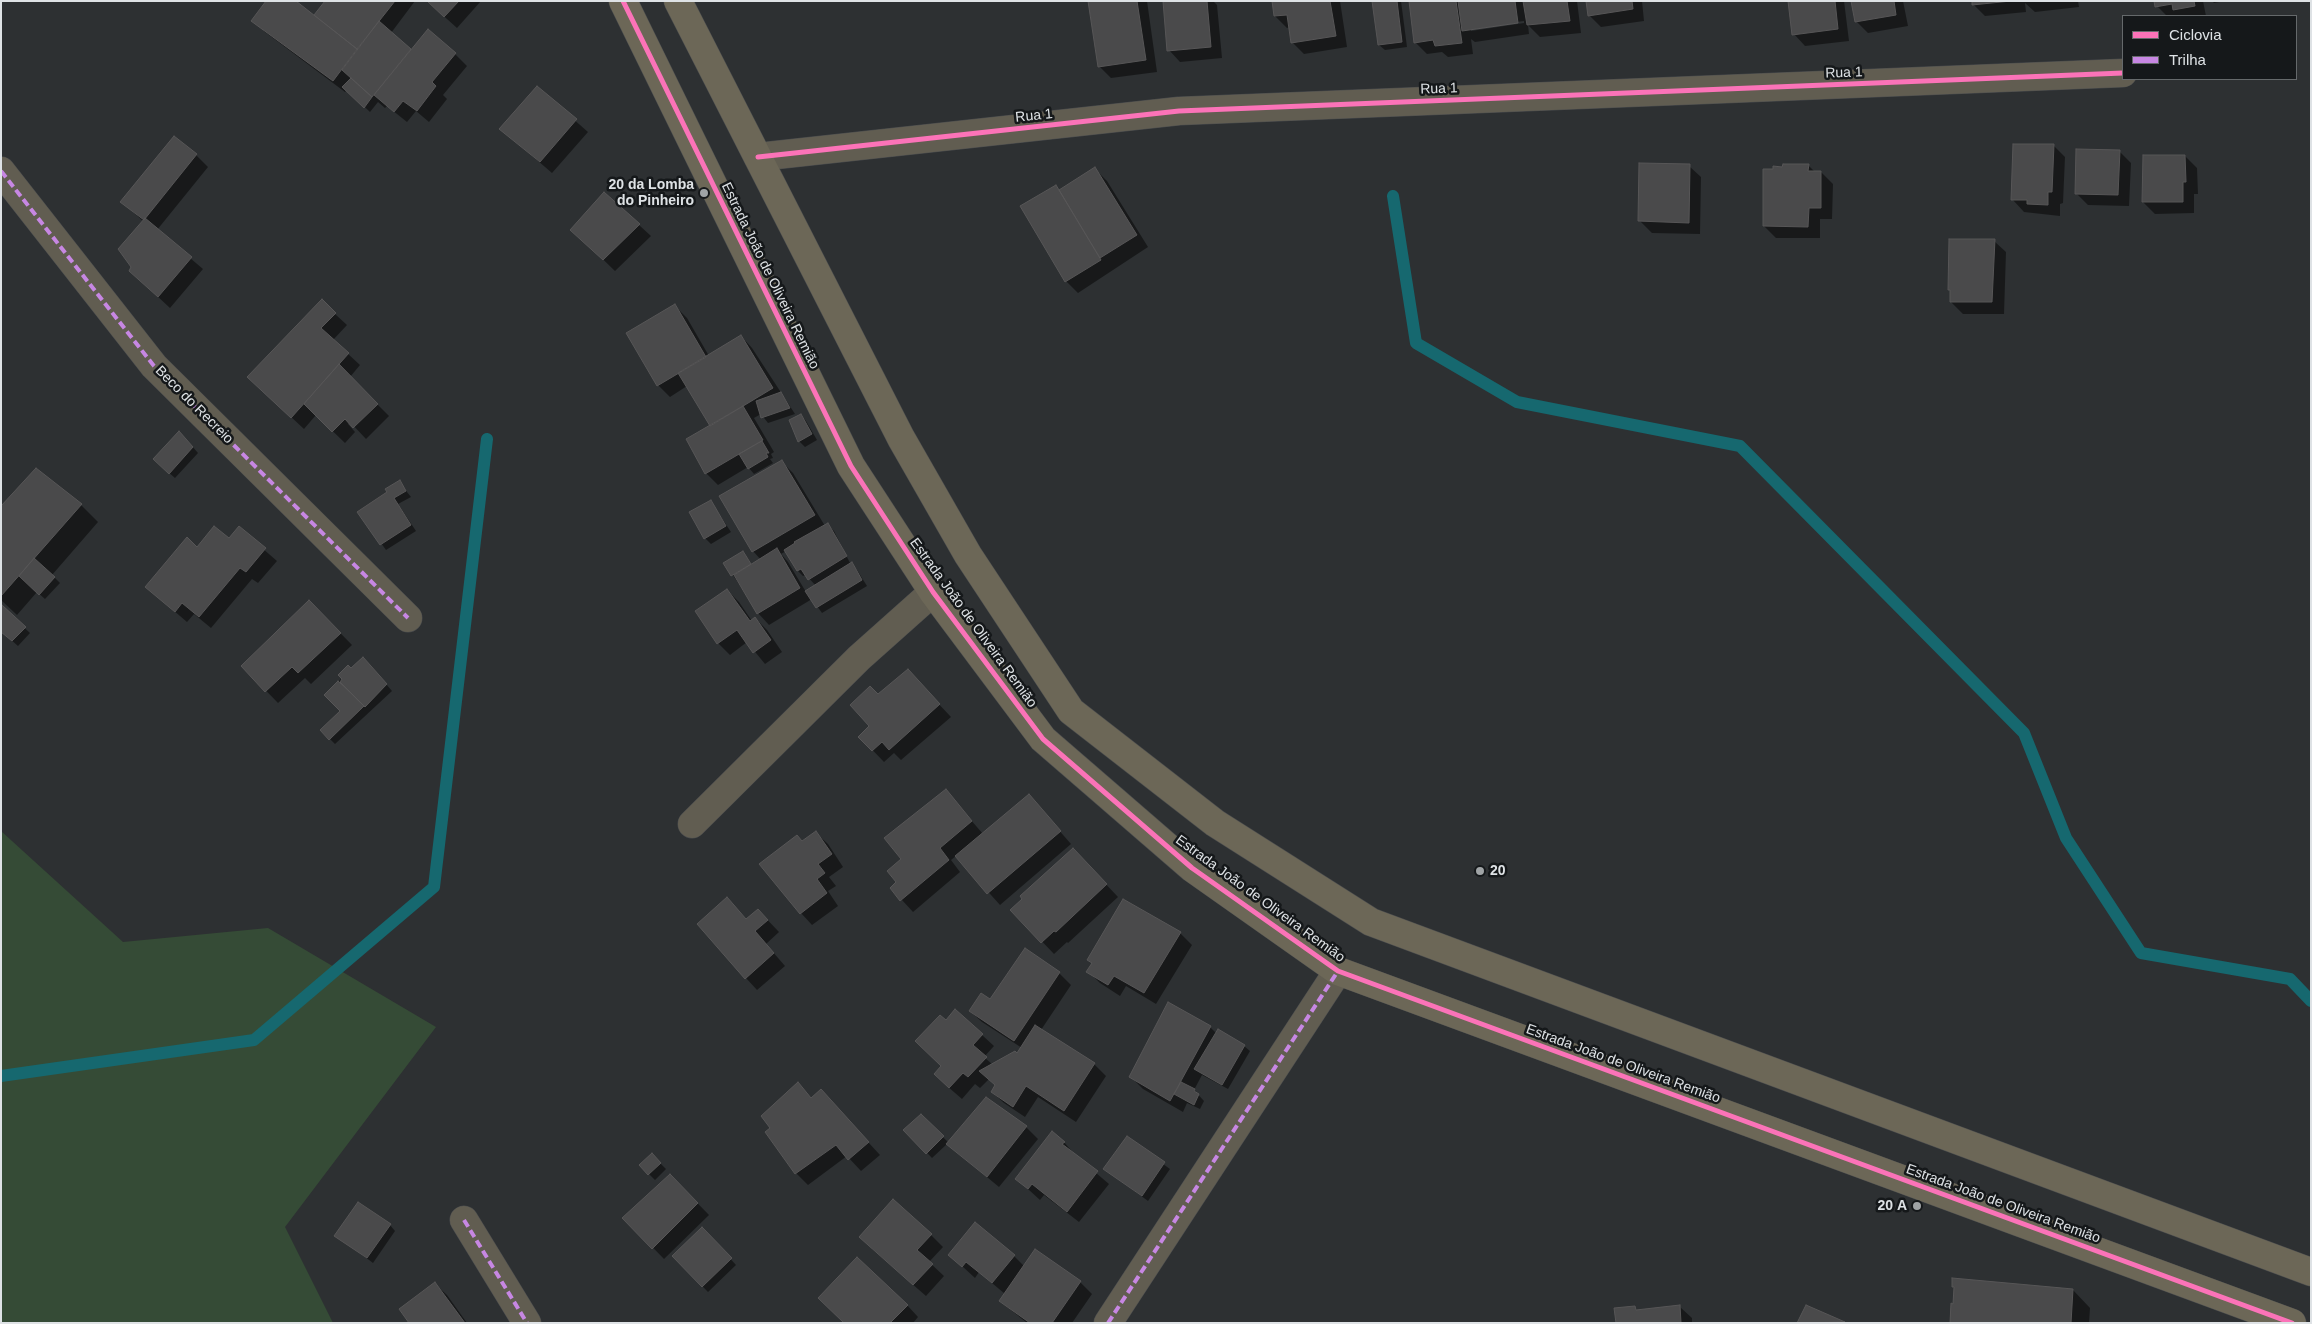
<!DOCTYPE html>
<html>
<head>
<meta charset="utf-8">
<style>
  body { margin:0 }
  #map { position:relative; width:2312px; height:1324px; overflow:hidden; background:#2d3032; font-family:Helvetica,sans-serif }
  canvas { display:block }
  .frame { position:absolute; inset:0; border:2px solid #dee2e5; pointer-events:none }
  .legend { position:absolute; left:2122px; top:15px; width:175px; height:65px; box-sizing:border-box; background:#15181a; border:1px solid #65696b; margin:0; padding:6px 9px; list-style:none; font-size:15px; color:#dee2e5 }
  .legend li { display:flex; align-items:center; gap:10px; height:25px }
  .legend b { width:25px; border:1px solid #65696b }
</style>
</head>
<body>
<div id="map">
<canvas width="2312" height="1324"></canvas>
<div class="frame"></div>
<ul class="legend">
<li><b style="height:6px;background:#fb73b8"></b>Ciclovia</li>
<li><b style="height:6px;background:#c787e3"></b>Trilha</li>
</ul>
</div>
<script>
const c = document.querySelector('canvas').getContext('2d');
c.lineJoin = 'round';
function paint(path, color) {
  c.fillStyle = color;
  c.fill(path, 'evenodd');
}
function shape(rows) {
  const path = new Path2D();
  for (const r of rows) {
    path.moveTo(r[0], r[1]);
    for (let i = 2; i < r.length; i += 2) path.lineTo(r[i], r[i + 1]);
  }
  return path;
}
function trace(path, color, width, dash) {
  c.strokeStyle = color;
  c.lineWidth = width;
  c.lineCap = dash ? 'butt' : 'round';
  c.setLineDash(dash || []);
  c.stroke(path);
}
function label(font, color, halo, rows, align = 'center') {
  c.font = font + ' Helvetica,sans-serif';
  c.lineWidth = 5;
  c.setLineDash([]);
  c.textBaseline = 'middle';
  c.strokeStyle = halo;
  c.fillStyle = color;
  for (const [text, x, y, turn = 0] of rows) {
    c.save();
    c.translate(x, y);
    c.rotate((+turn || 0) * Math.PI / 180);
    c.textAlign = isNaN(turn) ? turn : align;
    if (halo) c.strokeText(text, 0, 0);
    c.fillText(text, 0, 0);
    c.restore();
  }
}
paint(shape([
  [1,831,123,942,268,928,436,1027,285,1227,333,1323,1,1323]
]), '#354b36');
paint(shape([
  [327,1,415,1,391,33,411,51,455,54,467,66,443,95,447,99,429,122,416,111,407,122,387,106,385,108,378,102,370,112,347,90,345,92,265,32,253,20,314,17],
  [427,1,481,1,457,28],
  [1090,1,1147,1,1157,72,1111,78,1099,66],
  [1164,1,1213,1,1217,5,1222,58,1180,62,1169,50],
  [1273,1,1340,1,1347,47,1304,54,1292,42,1290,27,1287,28,1275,16],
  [1373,1,1401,1,1407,47,1385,50,1379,45],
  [1410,1,1577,1,1581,33,1540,37,1528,25,1529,34,1475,42,1471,39,1473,54,1448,57,1442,52,1427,54,1415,42],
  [1524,21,1524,23,1471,31,1471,28],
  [1587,1,1642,1,1644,21,1601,27,1589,15],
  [1789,1,1844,1,1849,41,1805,46,1794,34],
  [1853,1,1903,1,1908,26,1868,33,1856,21],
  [1973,1,2078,1,2079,7,2035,12,2025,3,2026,12,1985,16,1973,4],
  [2156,1,2203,1,2206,16,2167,16,2157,6],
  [2212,1,2225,1,2214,3],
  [537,87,588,132,552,173,501,129],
  [2053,145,2065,157,2063,203,2060,204,2060,216,2024,212,2013,200],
  [2119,151,2131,163,2129,206,2088,205,2076,193],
  [196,155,208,167,157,230,203,269,170,308,142,282,133,267,143,221,122,202],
  [2185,156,2197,168,2198,194,2194,194,2194,213,2155,214,2143,202],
  [1808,165,1815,172,1821,172,1833,184,1832,219,1820,219,1820,238,1776,238,1764,226],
  [1689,166,1701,177,1700,234,1652,233,1640,221],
  [1095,169,1107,181,1148,247,1078,293,1066,281,1059,191],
  [639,225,651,236,615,271,584,241],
  [1994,241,2006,252,2004,314,1963,314,1951,302],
  [675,306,687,318,709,356,741,336,752,348,795,414,768,423,761,414,754,418,774,452,771,454,773,458,770,459,773,463,754,474,748,467,718,485,706,473,711,426,687,386,670,397,658,385,627,333],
  [335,314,347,325,333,340,360,365,350,377,389,416,366,439,350,422,348,424,355,432,345,443,316,415,304,429,260,388],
  [801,415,806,421,817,440,805,447,799,441],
  [185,438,198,453,175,478,160,465],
  [781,461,793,473,825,526,828,525,834,531,850,563,857,570,867,586,822,613,812,599,769,625,758,613,725,563,743,552,752,565,761,560,753,551],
  [786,551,798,571,803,576,806,575,816,586,806,592,788,562,781,554],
  [399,482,411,497,398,504,416,531,386,550,359,512,388,492],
  [711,502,731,532,711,544,705,538,691,513],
  [81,505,98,522,52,575,60,583,45,599,37,592,17,615,1,600,1,507],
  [239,528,277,561,258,583,252,579,211,628,194,614,187,622,159,598,197,548,229,540],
  [727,590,739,602,752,621,755,618,767,630,782,652,765,664,747,642,730,655,718,643,697,612],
  [309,601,352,645,311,684,305,678,278,703,242,666],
  [2,607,30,633,18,646,1,631],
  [369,664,392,691,335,744,321,730,342,711,325,695,351,669],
  [919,683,951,717,901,760,894,753,884,762,860,737,871,726,878,696],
  [945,790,983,834,1029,796,1071,844,1000,905,956,856,951,860,960,872,913,912,891,888,898,882,903,859],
  [816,833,828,844,843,867,829,877,836,886,828,891,838,906,812,925,801,913,802,842],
  [1084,861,1118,897,1068,943,1067,942,1054,954,1012,910],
  [1124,900,1180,933,1192,945,1156,1004,1126,986,1120,996,1100,983,1088,971,1093,964,1088,959],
  [758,910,779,932,766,944,785,966,757,990,746,978,739,911,747,920],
  [1025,950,1059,973,1071,985,1041,1030,1094,1064,1106,1076,1076,1122,1038,1097,1025,1117,1004,1103,992,1092,996,1086,989,1079,980,1088,975,1084,962,1099,947,1086,943,1066,982,1035,994,1046,984,1057,993,1065,1018,1054,1022,1048,982,1022,970,1011,991,1001],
  [1210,1027,1217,1034,1244,1046,1250,1051,1228,1089,1202,1075,1194,1090,1204,1101,1200,1109,1187,1103,1183,1112,1143,1089,1131,1077],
  [798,1084,812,1099,821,1091,880,1155,861,1171,847,1156,808,1185,796,1173,771,1128],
  [986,1098,1026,1127,1038,1139,999,1187,947,1144,932,1158,905,1130,921,1116,949,1143],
  [1127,1138,1170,1169,1148,1201,1105,1169],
  [1064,1142,1075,1155,1109,1184,1079,1222,1044,1195,1040,1200,1017,1179],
  [652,1155,666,1169,655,1180,640,1165],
  [670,1175,709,1215,664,1259,624,1218],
  [390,1225,395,1231,373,1263,336,1235],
  [702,1228,736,1265,708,1292,673,1256],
  [931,1235,943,1247,929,1262,944,1276,926,1296,872,1249],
  [949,1254,1014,1256,1024,1266,1080,1282,1092,1294,1072,1323,1027,1323,1000,1301,1005,1294,979,1272,975,1278],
  [435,1284,447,1295,467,1323,411,1323],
  [1953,1287,2073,1290,2090,1308,2089,1323,1951,1323,1955,1305,1955,1289],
  [907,1305,918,1317,913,1323,845,1323],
  [1680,1307,1692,1318,1692,1323,1617,1323,1635,1308,1638,1311]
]), '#0007');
trace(shape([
  [1393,196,1416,343,1517,402,1740,446,2024,733,2066,838,2141,953,2290,979,2311,1001],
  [1,1076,254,1040,434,887,487,439]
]), '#16686f', 12);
const building = shape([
  [266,1,296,1,357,49,333,81,251,21,266,1],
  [325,1,395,1,357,49,314,15,325,1],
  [427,1,459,1,444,17,427,1],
  [1088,1,1137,1,1146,60,1098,67,1088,1],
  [1163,1,1207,1,1211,47,1167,51,1163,1],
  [1272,1,1330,1,1336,36,1291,43,1287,15,1274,16,1272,1],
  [1372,1,1397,1,1402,42,1378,45,1372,1],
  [1409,1,1456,1,1462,43,1435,46,1433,40,1414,43,1409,1],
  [1458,1,1515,1,1518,23,1462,31,1458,1],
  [1523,1,1567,1,1570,21,1527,25,1523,1],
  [1586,1,1632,1,1633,9,1588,16,1586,1],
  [1788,1,1835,1,1838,29,1792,35,1788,1],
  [1851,1,1894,1,1896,15,1855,22,1851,1],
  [1972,1,2011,1,1972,5,1972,1],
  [2154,1,2194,1,2195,6,2173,10,2172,4,2155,7,2154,1],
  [379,21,411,49,372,97,342,70,379,21],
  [428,29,456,53,432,82,436,86,417,111,403,101,394,112,374,95,428,29],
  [351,78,372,97,364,108,342,87,351,78],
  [537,86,577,119,540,162,499,129,537,86],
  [174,136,197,154,144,220,120,202,174,136],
  [2013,144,2054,144,2052,192,2048,192,2048,205,2027,204,2027,200,2011,200,2013,144],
  [2076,149,2120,150,2118,195,2075,194,2076,149],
  [2143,155,2185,155,2186,182,2183,182,2183,202,2142,202,2143,155],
  [1639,163,1690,164,1689,223,1638,221,1639,163],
  [1783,164,1809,164,1808,171,1821,171,1821,208,1809,208,1808,227,1763,226,1763,169,1773,169,1773,166,1782,167,1783,164],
  [1095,167,1137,235,1100,258,1059,190,1095,167],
  [1056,185,1101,260,1065,282,1020,206,1056,185],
  [604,192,640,224,603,260,570,230,604,192],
  [145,218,192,257,158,297,129,271,131,267,118,249,145,218],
  [1949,239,1995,239,1992,302,1950,302,1950,290,1948,290,1949,239],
  [322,299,336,313,321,328,349,353,291,418,247,377,322,299],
  [675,304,706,357,657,386,626,333,675,304],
  [741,335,773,388,710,426,678,373,741,335],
  [339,364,378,404,353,428,345,419,332,432,304,404,339,364],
  [781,392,790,408,761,418,756,401,781,392],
  [743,406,763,440,705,474,686,439,743,406],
  [801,414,812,434,798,442,789,420,801,414],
  [179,431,193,447,169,474,153,459,179,431],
  [762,441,769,453,766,453,768,457,748,469,739,454,762,441],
  [782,460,815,515,752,552,719,496,782,460],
  [36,468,82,504,1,596,1,506,36,468],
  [400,480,406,491,394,498,411,525,380,545,357,512,387,492,385,489,400,480],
  [711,500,726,526,704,539,689,512,711,500],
  [828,523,847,556,808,580,801,569,797,571,784,550,795,543,794,542,828,523],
  [214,526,229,538,239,526,266,548,246,572,240,568,199,617,182,603,175,612,145,587,187,537,197,547,214,526],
  [777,548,800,588,757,614,734,575,777,548],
  [743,551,751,564,731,576,723,563,743,551],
  [34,558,55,577,39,595,19,576,34,558],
  [852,562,862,580,816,608,805,591,852,562],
  [727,589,750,621,755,617,771,640,753,653,737,630,717,644,695,611,727,589],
  [309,600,341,633,298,673,292,667,265,692,241,666,309,600],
  [2,605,26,627,12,641,1,632,2,605],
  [363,657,387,684,365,707,340,682,342,679,338,675,348,665,351,668,363,657],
  [908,669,940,704,889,750,882,742,872,751,858,737,869,726,850,705,870,686,878,694,908,669],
  [338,681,364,706,329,740,320,730,340,711,324,695,338,681],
  [946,789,972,821,940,848,949,860,900,901,890,888,896,882,887,871,901,859,884,838,946,789],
  [1029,794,1061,831,987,894,955,856,1029,794],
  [816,831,832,854,818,864,825,873,817,879,827,893,800,914,759,864,797,835,802,841,816,831],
  [1073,848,1107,884,1056,932,1054,931,1041,943,1010,910,1022,899,1020,896,1073,848],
  [727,897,746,919,758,909,768,920,755,931,774,953,745,979,697,924,727,897],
  [1123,899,1181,932,1144,993,1114,976,1108,985,1086,972,1092,963,1087,960,1123,899],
  [1025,948,1060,972,1014,1041,969,1011,981,993,990,999,1025,948],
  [1168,1002,1211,1026,1170,1101,1129,1077,1168,1002],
  [955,1009,983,1034,973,1045,987,1057,968,1077,963,1073,949,1088,934,1074,941,1066,915,1041,940,1015,946,1020,955,1009],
  [1035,1025,1095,1063,1064,1111,1026,1086,1013,1107,991,1092,995,1085,979,1071,1015,1051,1017,1053,1035,1025],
  [1218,1029,1245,1045,1222,1085,1194,1069,1218,1029],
  [798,1082,811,1098,821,1089,869,1142,848,1160,836,1145,795,1174,765,1132,770,1128,761,1116,798,1082],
  [1181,1082,1195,1089,1194,1091,1199,1094,1194,1105,1174,1094,1181,1082],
  [986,1097,1027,1126,987,1177,946,1144,986,1097],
  [921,1114,944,1136,926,1154,903,1130,921,1114],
  [1052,1131,1065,1142,1062,1144,1098,1171,1067,1212,1032,1184,1028,1189,1015,1179,1052,1131],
  [1127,1136,1165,1162,1142,1196,1103,1169,1127,1136],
  [652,1153,661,1163,648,1175,639,1165,652,1153],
  [670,1174,698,1203,652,1249,622,1218,670,1174],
  [893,1199,932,1234,917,1250,933,1264,913,1285,859,1237,893,1199],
  [358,1202,391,1224,367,1258,334,1236,358,1202],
  [975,1222,1015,1255,992,1283,966,1262,962,1267,948,1255,975,1222],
  [702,1227,732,1258,702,1287,672,1256,702,1227],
  [1035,1249,1081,1281,1052,1323,1030,1323,999,1301,1035,1249],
  [857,1257,908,1305,890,1323,844,1323,818,1298,857,1257],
  [1952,1278,2073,1289,2071,1323,1950,1323,1951,1303,1953,1304,1954,1287,1952,1287,1952,1278],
  [435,1282,437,1285,465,1323,409,1323,399,1309,435,1282],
  [1680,1305,1681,1323,1616,1323,1614,1308,1635,1306,1636,1310,1680,1305],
  [1806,1305,1845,1322,1797,1323,1806,1305]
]);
paint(building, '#4a4a4b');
trace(building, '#575657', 1);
const street = shape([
  [758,157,1179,111,2123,73],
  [1,171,154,366,408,618],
  [692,824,859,658,933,592],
  [464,1220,527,1323],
  [1108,1323,1338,971]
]);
const secondary = shape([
  [623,1,851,466,933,592,1043,739,1192,868,1338,971,2292,1323],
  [678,1,901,438,968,555,1071,711,1215,823,1371,922,2311,1272]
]);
trace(street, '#4a4c4e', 29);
trace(secondary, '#4a4c4e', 29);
trace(street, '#615d51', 28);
trace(secondary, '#6c6757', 28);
trace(shape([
  [1,171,154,366,408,618],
  [464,1220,527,1323],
  [1108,1323,1338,971]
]), '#c787e3', 4, [8, 4]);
trace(shape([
  [623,1,851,466,933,592,1043,739,1192,868,1338,971,2292,1323],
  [758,157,1179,111,2123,73]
]), '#fb73b8', 5);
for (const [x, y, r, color] of [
  [704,193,5,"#a0a4a6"],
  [1480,871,5,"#a0a4a6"],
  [1917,1206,5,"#a0a4a6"]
]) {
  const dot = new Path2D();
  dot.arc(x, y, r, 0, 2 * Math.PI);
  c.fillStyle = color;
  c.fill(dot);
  trace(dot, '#15181a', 2);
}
label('14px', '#dee2e5', '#15181a', [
  ["Rua 1",1844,73,-2],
  ["Rua 1",1439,89,-2],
  ["Rua 1",1034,116,-6],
  ["Estrada João de Oliveira Remião",770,276,64],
  ["Beco do Recreio",194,405,45],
  ["Estrada João de Oliveira Remião",973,623,54],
  ["Estrada João de Oliveira Remião",1260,899,36],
  ["Estrada João de Oliveira Remião",1623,1064,20],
  ["Estrada João de Oliveira Remião",2003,1204,20]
]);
label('bold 14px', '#dee2e5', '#15181a', [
  ["20 da Lomba",694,185],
  ["do Pinheiro",694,201],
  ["20",1490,871,"left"],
  ["20 A",1907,1206]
], 'right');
</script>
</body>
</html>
